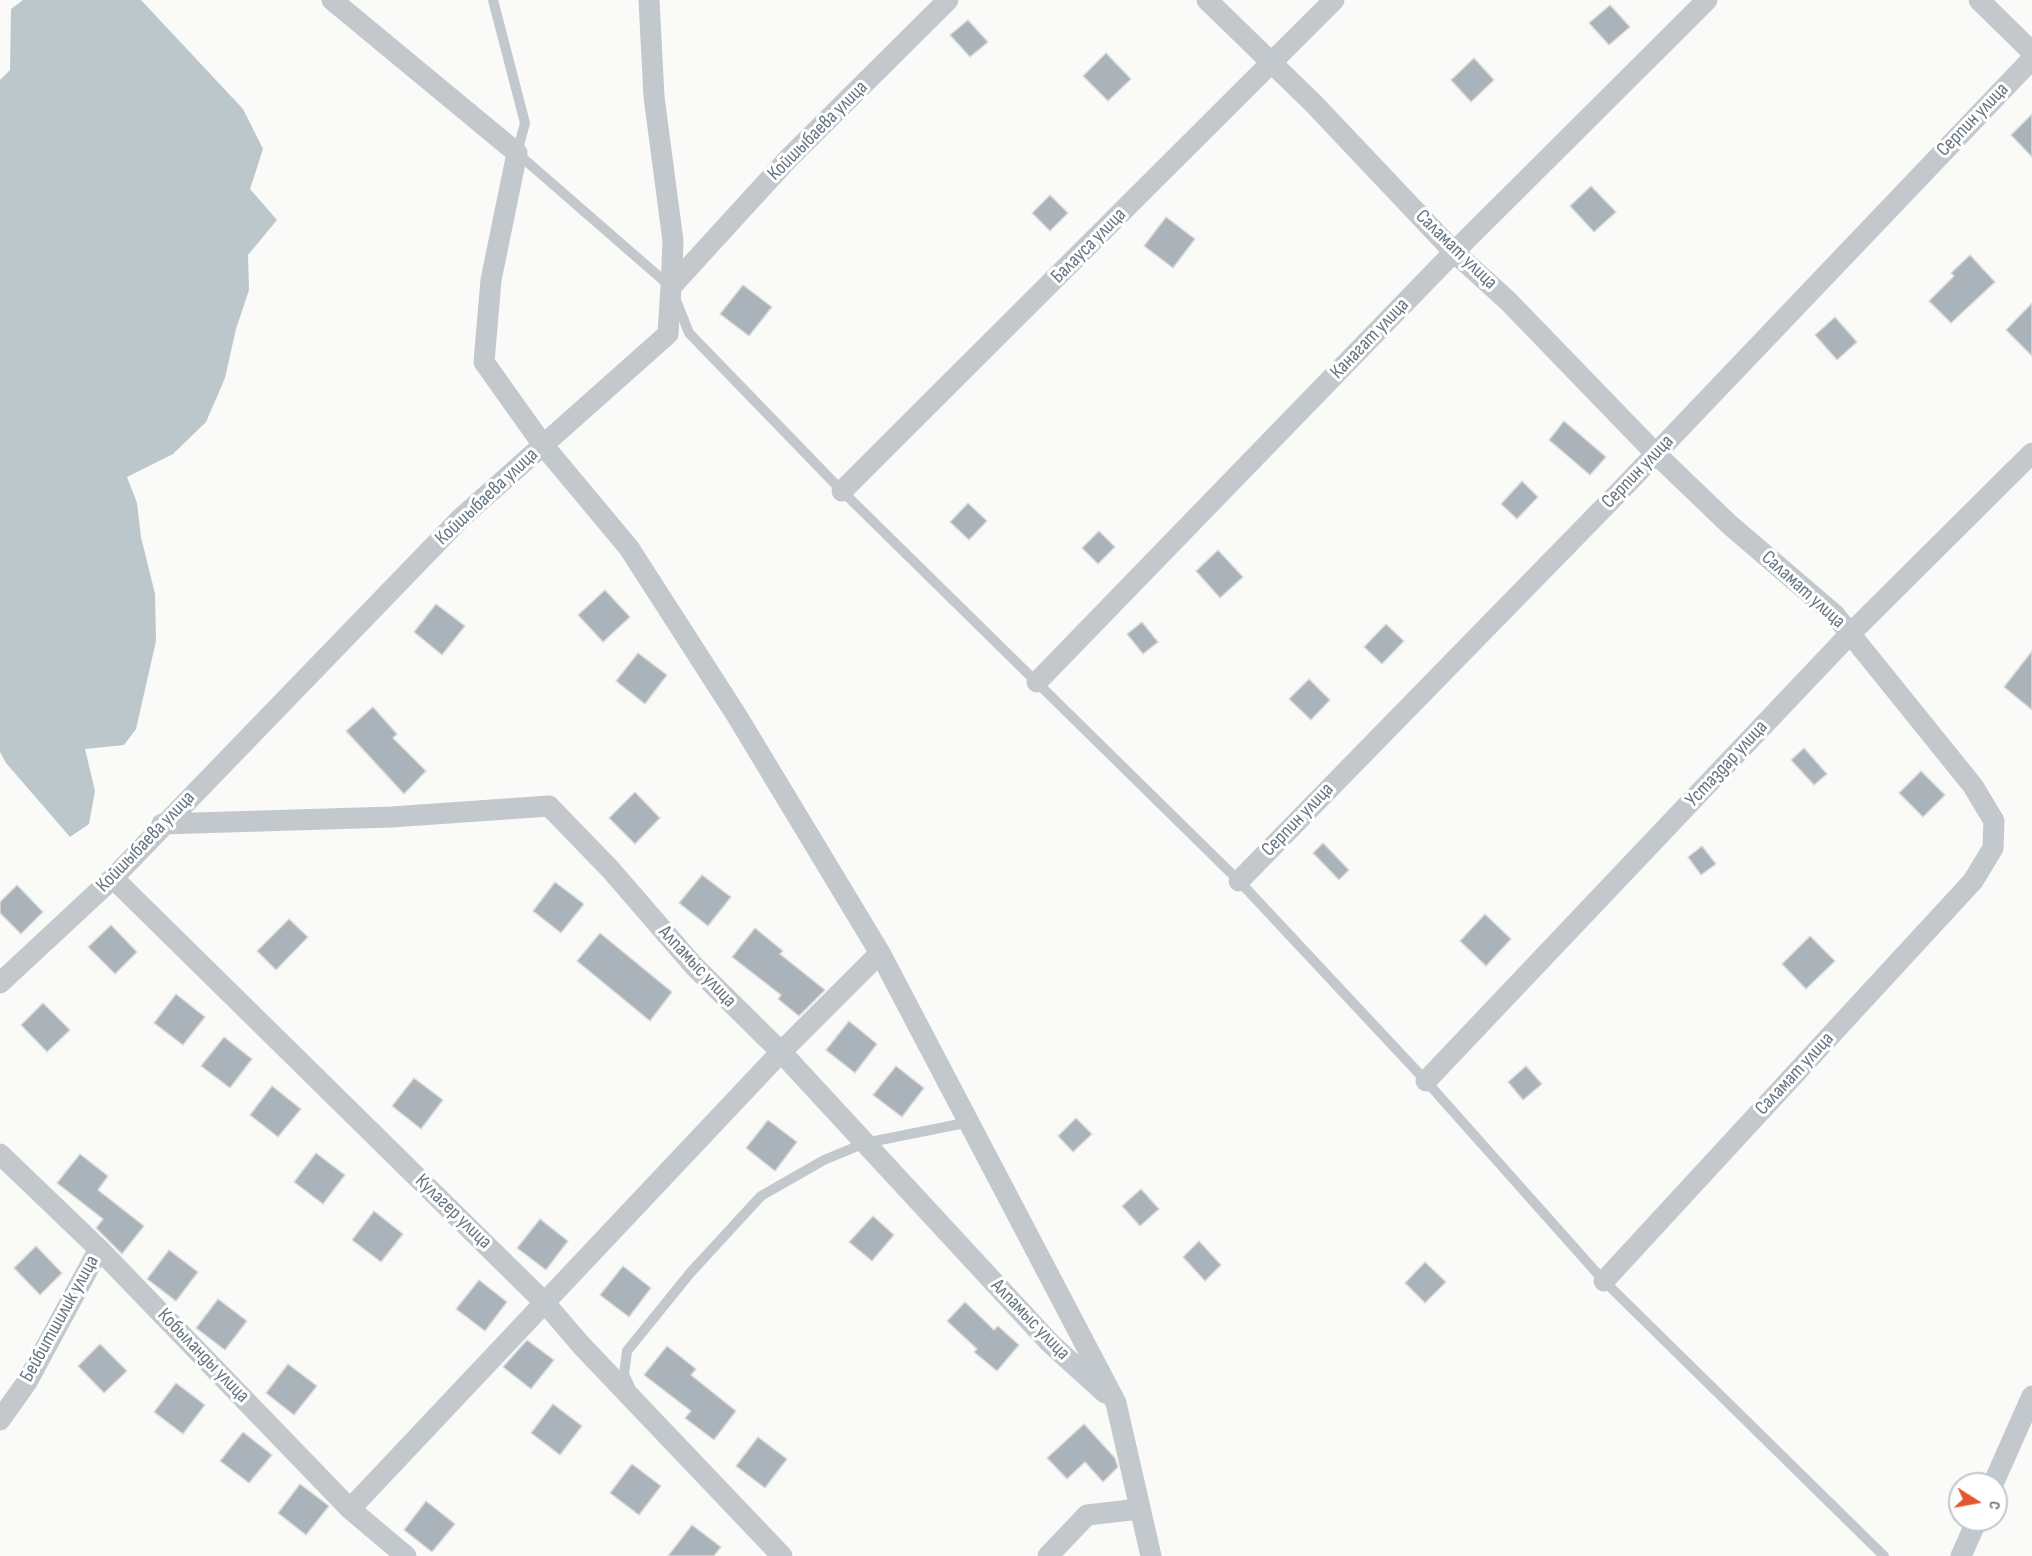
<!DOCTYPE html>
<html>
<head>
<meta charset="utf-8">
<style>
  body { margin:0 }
  #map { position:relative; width:2032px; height:1556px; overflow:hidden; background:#fafaf8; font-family:"Sofia Sans Condensed",sans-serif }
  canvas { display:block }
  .north { position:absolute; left:1948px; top:1472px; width:60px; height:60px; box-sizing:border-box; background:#fff; border:2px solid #c1c8cd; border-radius:50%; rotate:101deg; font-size:16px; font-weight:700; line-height:24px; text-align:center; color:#657683 }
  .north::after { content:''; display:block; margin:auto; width:21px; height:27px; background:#e4572e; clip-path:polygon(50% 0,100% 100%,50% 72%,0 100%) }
</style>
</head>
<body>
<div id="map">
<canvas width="2032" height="1556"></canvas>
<div class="north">С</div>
</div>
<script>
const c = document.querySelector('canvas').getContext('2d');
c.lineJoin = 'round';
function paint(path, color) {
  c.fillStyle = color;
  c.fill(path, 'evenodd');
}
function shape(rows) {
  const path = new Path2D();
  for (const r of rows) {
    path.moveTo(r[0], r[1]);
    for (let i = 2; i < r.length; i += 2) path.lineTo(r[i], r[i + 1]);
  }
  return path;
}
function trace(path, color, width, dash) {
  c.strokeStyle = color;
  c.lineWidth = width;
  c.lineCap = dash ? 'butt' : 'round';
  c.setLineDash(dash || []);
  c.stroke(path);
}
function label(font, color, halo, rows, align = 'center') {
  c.font = font + ' "Sofia Sans Condensed",sans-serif';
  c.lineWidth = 6;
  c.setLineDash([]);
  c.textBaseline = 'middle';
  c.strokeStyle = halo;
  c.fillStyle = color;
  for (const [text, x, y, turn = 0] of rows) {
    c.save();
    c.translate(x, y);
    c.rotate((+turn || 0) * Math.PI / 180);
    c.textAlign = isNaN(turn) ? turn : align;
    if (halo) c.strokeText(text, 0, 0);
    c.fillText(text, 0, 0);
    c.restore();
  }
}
paint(shape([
  [23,0,141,0,243,109,263,149,250,189,277,220,248,255,249,290,236,329,225,378,206,422,173,454,127,477,137,503,141,537,155,594,156,641,136,729,124,745,85,749,95,791,89,824,70,837,6,763,0,752,0,80,10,70,11,9]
]), '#bbc7cb');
const building = shape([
  [1610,5,1630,27,1609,45,1589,23,1610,5],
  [968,20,988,42,970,57,950,35,968,20],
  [1106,53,1131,79,1108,101,1083,76,1106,53],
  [1474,58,1494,80,1471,102,1451,80,1474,58],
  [2032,114,2032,157,2011,135,2032,114],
  [1591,186,1616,212,1594,232,1570,206,1591,186],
  [1050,195,1068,213,1050,231,1032,213,1050,195],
  [1166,217,1195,239,1173,268,1144,246,1166,217],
  [1970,255,1995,282,1951,323,1929,301,1954,276,1951,273,1970,255],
  [743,285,772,307,749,336,720,314,743,285],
  [2032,303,2032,356,2006,330,2032,303],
  [1835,317,1857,342,1837,360,1815,335,1835,317],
  [1564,421,1606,457,1590,475,1549,440,1564,421],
  [1522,481,1538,497,1517,519,1501,504,1522,481],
  [968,503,987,521,969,540,950,522,968,503],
  [1099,531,1115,547,1098,564,1082,548,1099,531],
  [1218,550,1243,577,1220,598,1196,571,1218,550],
  [605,590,630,617,603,642,578,615,605,590],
  [436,604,465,626,442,655,414,632,436,604],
  [1142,622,1158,642,1143,654,1127,634,1142,622],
  [1386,624,1404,641,1382,664,1364,647,1386,624],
  [2032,651,2032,710,2004,687,2032,651],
  [638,653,667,675,645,704,616,681,638,653],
  [1309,679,1330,700,1311,720,1289,699,1309,679],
  [373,707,397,734,393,738,426,771,404,794,346,731,373,707],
  [1804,748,1827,774,1814,785,1791,760,1804,748],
  [1921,771,1945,795,1923,817,1899,793,1921,771],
  [635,792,660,818,635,844,609,818,635,792],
  [1323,843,1349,870,1339,880,1313,853,1323,843],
  [1702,846,1716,864,1701,875,1688,857,1702,846],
  [702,875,731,897,708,926,679,903,702,875],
  [555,882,584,904,561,933,533,911,555,882],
  [17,885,43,912,21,934,0,913,0,902,17,885],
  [1485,914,1511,939,1486,966,1460,941,1485,914],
  [289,919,308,937,276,970,257,951,289,919],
  [111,925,137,952,115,974,88,947,111,925],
  [755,928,783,951,780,954,825,990,799,1016,778,999,781,995,732,957,755,928],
  [600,933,672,992,650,1021,577,961,600,933],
  [1810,936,1835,961,1806,989,1782,964,1810,936],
  [176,994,205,1017,183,1045,154,1023,176,994],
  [43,1003,70,1030,47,1052,21,1025,43,1003],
  [849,1021,877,1044,855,1073,826,1050,849,1021],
  [224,1037,252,1059,230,1088,201,1066,224,1037],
  [896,1066,924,1088,902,1117,873,1095,896,1066],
  [1526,1066,1542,1084,1523,1100,1508,1082,1526,1066],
  [414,1078,443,1100,421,1129,392,1106,414,1078],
  [272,1086,301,1109,278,1137,250,1115,272,1086],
  [1076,1118,1092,1134,1073,1152,1058,1136,1076,1118],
  [768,1120,797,1142,775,1171,746,1148,768,1120],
  [316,1153,345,1175,323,1204,294,1182,316,1153],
  [80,1154,108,1176,98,1190,144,1226,122,1254,96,1228,103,1219,57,1183,80,1154],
  [1141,1189,1159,1209,1140,1226,1122,1206,1141,1189],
  [374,1211,403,1234,381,1262,352,1240,374,1211],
  [873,1216,894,1235,872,1261,849,1242,873,1216],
  [540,1219,568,1241,546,1270,517,1248,540,1219],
  [1199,1241,1221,1265,1205,1281,1183,1257,1199,1241],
  [36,1246,62,1273,40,1295,14,1268,36,1246],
  [169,1250,198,1272,176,1301,147,1279,169,1250],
  [1425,1262,1446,1282,1425,1303,1405,1283,1425,1262],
  [623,1266,651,1288,629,1317,600,1295,623,1266],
  [479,1280,507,1302,485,1331,456,1309,479,1280],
  [218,1299,247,1321,225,1350,196,1328,218,1299],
  [965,1302,994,1330,998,1326,1019,1345,997,1371,974,1352,977,1349,947,1321,965,1302],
  [527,1340,554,1360,531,1389,503,1367,527,1340],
  [100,1344,127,1371,104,1393,78,1366,100,1344],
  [667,1346,696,1369,691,1375,736,1411,714,1440,685,1418,691,1411,644,1375,667,1346],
  [288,1364,317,1386,294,1415,266,1393,288,1364],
  [176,1383,205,1405,183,1434,154,1412,176,1383],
  [553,1404,582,1426,560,1455,531,1433,553,1404],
  [1084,1424,1115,1458,1118,1467,1103,1482,1085,1462,1067,1479,1047,1458,1084,1424],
  [243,1432,272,1455,249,1483,220,1461,243,1432],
  [758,1437,787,1459,765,1488,736,1466,758,1437],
  [632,1464,661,1486,639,1515,610,1493,632,1464],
  [300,1484,329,1506,306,1535,278,1513,300,1484],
  [426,1501,455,1524,432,1552,404,1530,426,1501],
  [692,1525,721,1547,714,1556,668,1556,692,1525]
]);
paint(building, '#aab3b9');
trace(building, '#dcdcda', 1.5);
trace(shape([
  [493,0,525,123,517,153,671,287,689,333,842,491,1239,881,1426,1081,1604,1281,1884,1556],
  [630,1387,624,1374,627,1351,691,1272,761,1196,824,1160,865,1143,970,1122]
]), '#c3c8cc', 10);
trace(shape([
  [332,0,517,153,491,280,484,362,543,445,629,548,737,716,880,953,1116,1403,1151,1556],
  [649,0,654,97,673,241,671,287],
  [1207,0,1314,104,1454,252,1508,301,1656,454,1730,525,1835,615,1973,786,1994,821,1993,848,1973,881,1604,1281],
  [1979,0,2032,52],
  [842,491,1334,0],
  [1037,682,1454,252,1707,0],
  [162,824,392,817,549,806,610,869,694,966,781,1052,1050,1343,1105,1393],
  [113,878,545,1303,582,1346,782,1556],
  [1239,881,1622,489,2032,59],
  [0,983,113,878,461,518,668,334,671,287,788,159,948,0],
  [1426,1081,1850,634,2032,453],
  [0,1154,99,1249,350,1509,406,1556],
  [0,1420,27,1382,99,1249],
  [1993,1484,2032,1396],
  [350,1509,781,1052,880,953],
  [1048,1556,1087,1515,1139,1509],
  [1961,1556,1977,1520]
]), '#c3c8cc', 21);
label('20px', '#657683', '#fff', [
  ["Серпин улица",1973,120,-46],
  ["Койшыбаева улица",818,131,-45],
  ["Балауса улица",1089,246,-45],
  ["Саламат улица",1456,250,44],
  ["Канагат улица",1370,339,-46],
  ["Серпин улица",1638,472,-46],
  ["Койшыбаева улица",487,497,-43],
  ["Саламат улица",1803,590,42],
  ["Устаздар улица",1727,764,-47],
  ["Серпин улица",1298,820,-46],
  ["Койшыбаева улица",146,842,-46],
  ["Алпамыс улица",697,967,47],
  ["Саламат улица",1795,1074,-47],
  ["Кулагер улица",453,1212,44],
  ["Бейбитшилик улица",60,1319,-61],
  ["Алпамыс улица",1030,1320,46],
  ["Кобыланды улица",203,1356,46]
]);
</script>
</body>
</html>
